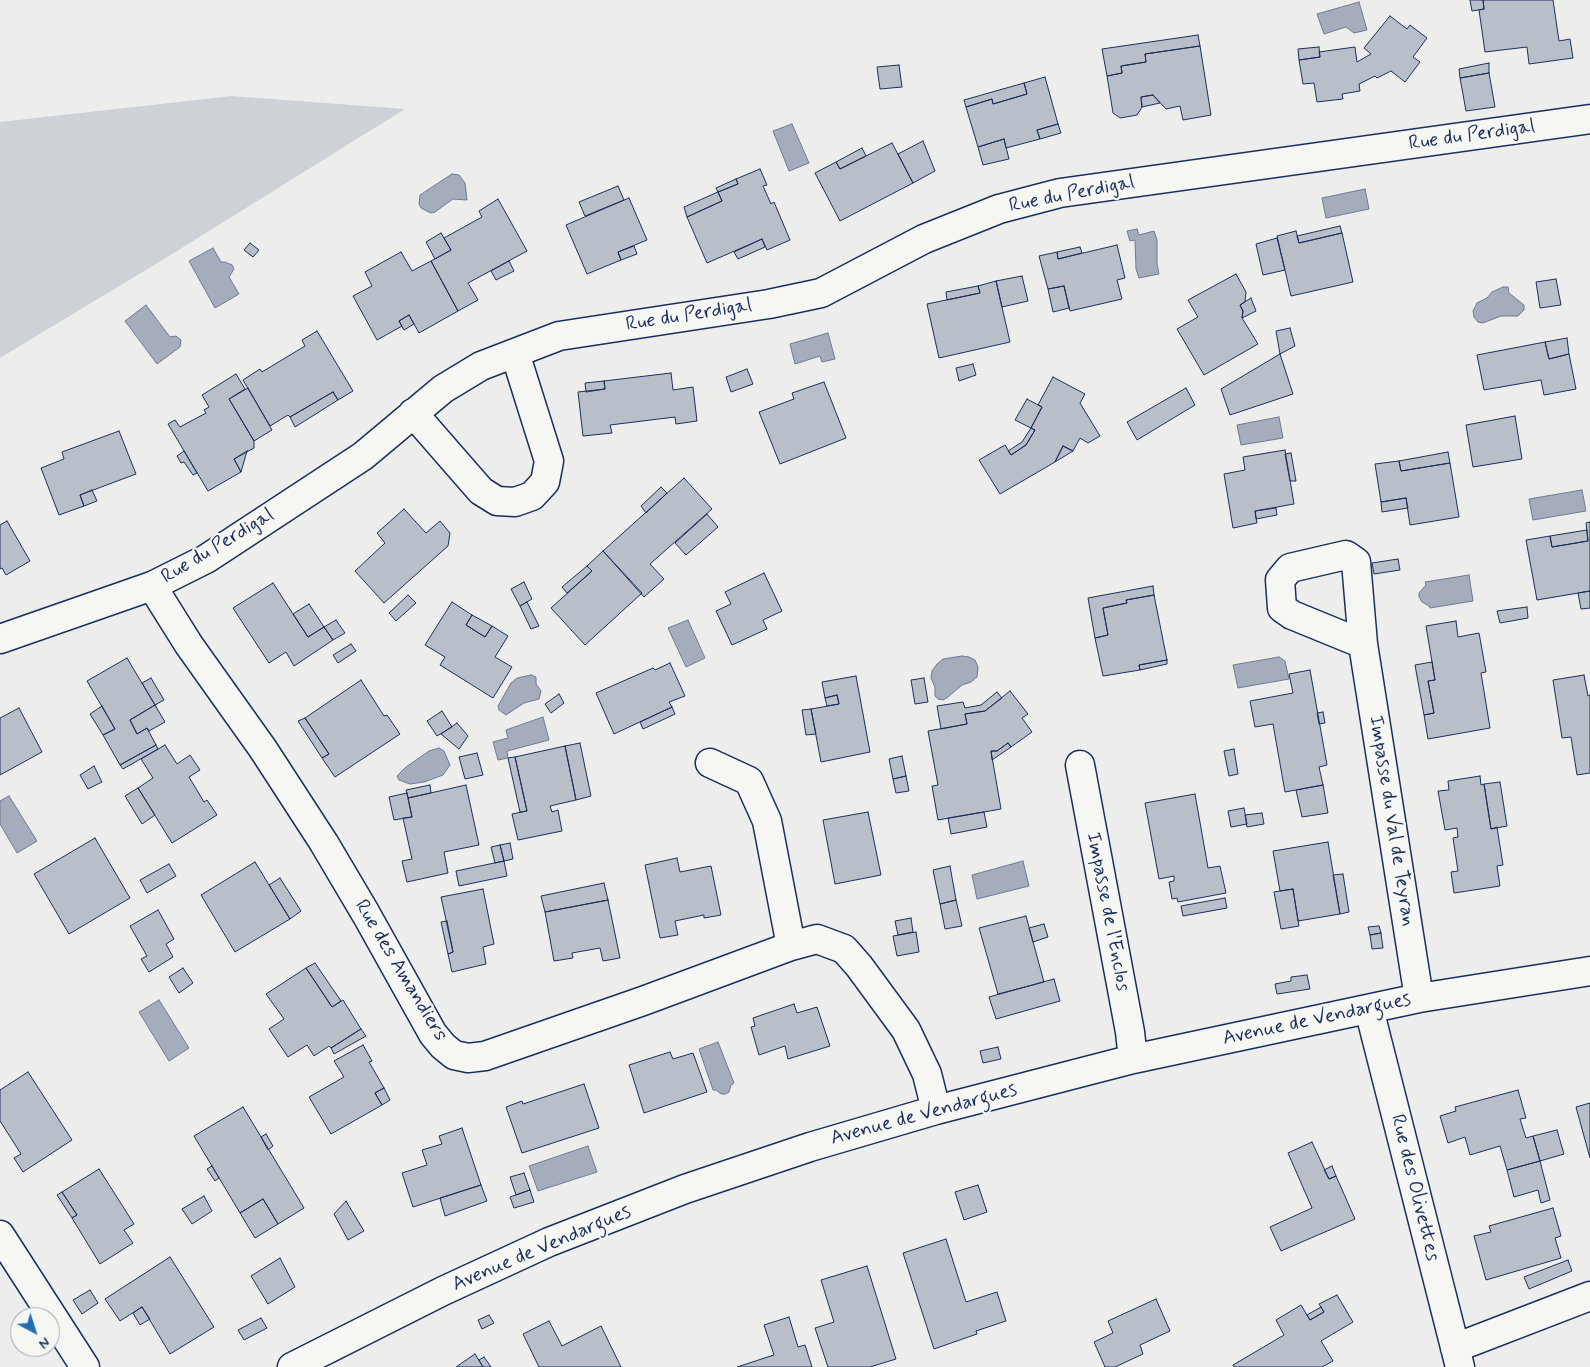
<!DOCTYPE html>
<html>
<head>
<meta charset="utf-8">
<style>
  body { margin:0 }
  #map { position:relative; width:1590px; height:1367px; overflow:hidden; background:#edeeec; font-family:Mynerve,sans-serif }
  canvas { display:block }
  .north { position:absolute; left:10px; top:1307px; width:50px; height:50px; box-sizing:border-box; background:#f6f6f2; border:1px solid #9ea6b7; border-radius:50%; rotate:140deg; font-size:14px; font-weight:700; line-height:20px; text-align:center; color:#1b2f5e }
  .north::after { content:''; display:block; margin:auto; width:18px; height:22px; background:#1f6fb2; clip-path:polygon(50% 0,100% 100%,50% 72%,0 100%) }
</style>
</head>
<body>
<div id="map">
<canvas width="1590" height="1367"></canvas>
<div class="north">N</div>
</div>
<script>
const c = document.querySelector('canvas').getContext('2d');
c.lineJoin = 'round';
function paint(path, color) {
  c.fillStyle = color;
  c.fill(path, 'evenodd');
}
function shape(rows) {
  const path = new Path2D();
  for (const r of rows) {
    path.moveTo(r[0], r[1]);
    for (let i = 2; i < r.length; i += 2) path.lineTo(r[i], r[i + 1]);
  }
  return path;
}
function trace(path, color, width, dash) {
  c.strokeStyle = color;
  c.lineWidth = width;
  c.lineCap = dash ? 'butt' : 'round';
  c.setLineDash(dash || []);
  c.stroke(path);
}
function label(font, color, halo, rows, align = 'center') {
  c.font = font + ' Mynerve,sans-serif';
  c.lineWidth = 4.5;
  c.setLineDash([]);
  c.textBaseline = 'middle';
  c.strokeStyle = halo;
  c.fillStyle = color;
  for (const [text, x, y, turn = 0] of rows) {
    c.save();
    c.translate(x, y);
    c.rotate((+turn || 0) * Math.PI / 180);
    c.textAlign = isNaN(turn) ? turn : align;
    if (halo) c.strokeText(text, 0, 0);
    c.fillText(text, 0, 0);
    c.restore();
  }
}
paint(shape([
  [232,96,405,109,169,256,0,358,0,122]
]), '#ced2d7');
const water = shape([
  [1359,2,1367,30,1354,33,1346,27,1324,34,1317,14,1359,2],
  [792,124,809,163,789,171,773,131,792,124],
  [452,174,459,175,465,183,467,200,453,199,435,212,431,213,421,208,419,204,420,195,452,174],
  [1365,189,1369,209,1326,218,1322,198,1365,189],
  [1137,229,1139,235,1154,231,1157,240,1157,264,1159,274,1139,278,1136,269,1135,240,1130,241,1127,231,1137,229],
  [213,248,221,262,225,262,232,265,234,269,229,277,239,294,215,308,189,261,213,248],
  [1503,287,1508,287,1509,293,1524,305,1524,310,1518,316,1501,316,1483,323,1478,322,1474,317,1473,311,1477,303,1487,298,1492,292,1503,287],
  [146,305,170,337,176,336,181,340,180,347,157,364,125,321,146,305],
  [828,333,835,359,822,362,820,356,795,364,790,344,828,333],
  [1279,417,1283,438,1241,445,1237,425,1279,417],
  [1582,490,1586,511,1533,520,1529,499,1582,490],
  [1469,575,1473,601,1430,608,1429,606,1422,602,1419,597,1419,593,1426,585,1425,582,1469,575],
  [688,620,705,658,686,667,668,628,688,620],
  [962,656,969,657,975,660,978,667,977,677,971,682,962,685,948,697,943,700,938,699,935,696,935,687,931,678,932,671,937,664,943,659,962,656],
  [1279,657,1285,661,1289,679,1238,688,1233,665,1279,657],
  [531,675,536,677,536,684,541,691,539,699,524,703,506,715,499,710,498,706,511,683,517,678,531,675],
  [543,717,549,740,507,751,508,758,498,760,493,742,508,738,506,730,543,717],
  [439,748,444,751,450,765,443,775,424,782,410,784,399,780,397,776,406,767,429,751,439,748],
  [9,796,37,841,17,853,0,824,0,801,9,796],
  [1023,861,1029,886,977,899,972,875,1023,861],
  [159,1000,189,1048,169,1061,139,1012,159,1000],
  [718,1042,734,1083,731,1085,729,1092,726,1094,721,1094,716,1090,713,1090,699,1049,718,1042],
  [588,1146,597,1172,538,1191,529,1166,588,1146]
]);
paint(water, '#a5acbc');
trace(water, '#6e7a96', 1);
const building = shape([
  [1470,0,1483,0,1484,9,1472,11,1470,0],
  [1483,0,1553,0,1559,41,1570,39,1573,58,1529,64,1527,47,1485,52,1479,10,1484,9,1483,0],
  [1390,16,1407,29,1410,25,1427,38,1413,57,1420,62,1405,82,1391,71,1377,78,1375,76,1359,84,1360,91,1342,94,1343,99,1317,102,1314,83,1303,84,1299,60,1320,57,1319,52,1355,47,1357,62,1371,54,1364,48,1390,16],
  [1198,35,1200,46,1145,54,1146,62,1121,66,1122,73,1107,76,1102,49,1198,35],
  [1200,46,1211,115,1183,120,1180,106,1166,109,1153,95,1141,97,1142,107,1137,115,1120,118,1113,113,1107,76,1122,73,1121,66,1146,62,1145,54,1200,46],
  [1319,47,1320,57,1299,60,1298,49,1319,47],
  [1489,63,1489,73,1460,78,1459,69,1489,63],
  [899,65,902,87,880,89,877,67,899,65],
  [1489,73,1495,107,1466,111,1460,78,1489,73],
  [1045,77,1058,124,1037,130,1040,139,1006,148,1004,139,978,147,966,107,992,99,993,104,1027,94,1024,83,1045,77],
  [1024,83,1027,94,993,104,992,99,966,107,964,100,1024,83],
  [1153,95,1160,103,1142,107,1141,97,1153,95],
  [1058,124,1061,133,1040,139,1037,130,1058,124],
  [1004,139,1009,159,983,165,978,147,1004,139],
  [923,141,935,171,913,183,898,154,923,141],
  [892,143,913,183,840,221,815,173,836,162,840,169,892,143],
  [862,148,866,156,840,169,836,162,862,148],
  [760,169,767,185,763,186,771,204,774,202,790,240,767,250,762,239,707,263,687,217,722,201,718,192,738,184,736,179,760,169],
  [736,179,738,184,718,192,716,188,736,179],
  [618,186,624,200,585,216,579,202,618,186],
  [718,192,722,201,687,217,684,207,718,192],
  [629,198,647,240,618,252,621,260,587,274,566,225,629,198],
  [498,199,527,251,468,283,478,300,458,311,431,261,451,250,444,238,482,217,479,211,498,199],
  [1340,226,1342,233,1299,243,1297,236,1340,226],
  [1296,231,1299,243,1342,233,1353,282,1291,296,1277,236,1296,231],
  [441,233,451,250,435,259,426,242,441,233],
  [1277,238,1285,270,1263,275,1256,244,1277,238],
  [762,239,765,247,738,259,734,252,762,239],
  [250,243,259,250,253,257,244,250,250,243],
  [1117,245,1125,278,1117,280,1122,299,1070,311,1064,286,1048,289,1039,256,1057,252,1058,259,1117,245],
  [634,246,637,254,621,260,618,252,634,246],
  [1080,247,1082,253,1058,259,1057,252,1080,247],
  [401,252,412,271,431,261,458,311,419,333,409,315,399,321,402,326,377,340,353,296,372,286,365,272,401,252],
  [509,261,514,271,496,280,491,271,509,261],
  [1236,274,1246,292,1245,302,1240,305,1243,311,1242,318,1258,344,1204,375,1177,329,1198,317,1188,300,1236,274],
  [1022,276,1028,301,1002,307,996,281,1022,276],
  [1556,279,1561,305,1540,308,1536,282,1556,279],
  [996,281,1010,342,939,358,927,304,980,293,978,286,996,281],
  [978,286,980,293,947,300,946,292,978,286],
  [1064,286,1069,308,1053,312,1048,289,1064,286],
  [1251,298,1256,311,1242,318,1243,311,1240,305,1251,298],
  [409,315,414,324,404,330,399,321,409,315],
  [1290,328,1295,346,1280,354,1276,331,1290,328],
  [317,331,353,391,338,400,333,392,290,417,288,415,270,426,243,380,260,369,262,372,305,346,302,340,317,331],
  [1567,338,1569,354,1549,359,1545,342,1567,338],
  [1545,342,1549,359,1569,354,1576,389,1544,395,1541,380,1484,390,1477,355,1545,342],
  [1280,354,1293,394,1230,415,1221,389,1280,354],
  [973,364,976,375,959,381,956,368,973,364],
  [747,369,753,384,731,392,726,377,747,369],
  [671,373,673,390,693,387,697,421,676,424,675,417,610,425,612,433,583,436,578,392,605,389,604,381,671,373],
  [236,374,245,389,229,399,254,441,254,448,234,459,241,472,208,491,168,424,175,420,180,427,206,413,204,410,209,407,202,395,236,374],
  [1053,377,1085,394,1080,403,1100,436,1088,443,1080,438,1073,451,1063,446,1055,462,1000,494,979,460,1005,445,1011,455,1026,445,1035,430,1031,428,1042,407,1038,405,1053,377],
  [604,381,605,389,586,392,585,383,604,381],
  [824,382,846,438,780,464,759,412,794,399,792,393,824,382],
  [248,388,272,430,254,441,229,399,248,388],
  [1186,388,1195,405,1137,440,1127,422,1186,388],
  [333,392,338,400,295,427,290,417,333,392],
  [1027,399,1042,407,1031,428,1015,420,1027,399],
  [1515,416,1522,459,1473,467,1466,425,1515,416],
  [1031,428,1035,430,1026,445,1011,455,1008,451,1022,442,1031,428],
  [119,431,136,474,80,495,84,506,59,515,41,468,64,459,62,452,119,431],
  [1063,446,1073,451,1055,462,1063,446],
  [1285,450,1294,504,1255,511,1257,523,1233,528,1224,474,1245,470,1243,457,1285,450],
  [184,451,197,473,193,475,184,462,181,463,177,456,184,451],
  [247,451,241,472,234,459,247,451],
  [1448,452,1450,463,1401,471,1399,461,1448,452],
  [1291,453,1296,481,1290,481,1285,454,1291,453],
  [1399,461,1401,471,1450,463,1459,517,1410,525,1406,498,1381,502,1375,464,1399,461],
  [684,478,712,509,650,564,664,579,644,597,603,551,684,478],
  [661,487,667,493,646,513,641,506,661,487],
  [92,490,97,501,84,506,80,495,92,490],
  [1406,498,1408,508,1382,512,1381,502,1406,498],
  [1276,508,1277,515,1256,519,1255,511,1276,508],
  [404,509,426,533,440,521,450,533,448,546,384,603,355,571,385,543,377,533,404,509],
  [707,514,718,527,686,555,675,543,707,514],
  [7,521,30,561,6,575,2,568,0,569,0,525,7,521],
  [1590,522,1590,591,1537,600,1526,540,1550,536,1552,547,1588,541,1586,523,1590,522],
  [1587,530,1588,541,1552,547,1550,536,1587,530],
  [603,551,642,593,585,645,551,608,592,571,587,566,603,551],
  [1398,559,1400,570,1374,574,1372,563,1398,559],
  [587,566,592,571,567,593,562,587,587,566],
  [764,573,782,611,763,620,767,629,732,645,716,611,731,604,725,592,764,573],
  [524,582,532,599,520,606,511,589,524,582],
  [273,583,308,637,324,627,333,640,294,666,286,652,269,663,233,608,273,583],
  [1153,586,1154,595,1126,600,1127,603,1103,608,1108,635,1095,638,1088,598,1153,586],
  [1590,591,1590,608,1581,609,1578,593,1590,591],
  [408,595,416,603,396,621,389,613,408,595],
  [1154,595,1167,660,1139,665,1140,670,1103,676,1095,638,1108,635,1103,608,1127,603,1126,600,1154,595],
  [452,602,472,615,466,625,485,637,492,626,508,636,495,657,512,667,493,698,440,665,445,657,425,645,452,602],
  [527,602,539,626,531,629,520,606,527,602],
  [309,604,324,627,308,637,293,614,309,604],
  [1527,607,1528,618,1500,623,1497,611,1527,607],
  [472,615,492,626,485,637,466,625,472,615],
  [336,620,345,633,333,640,324,627,336,620],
  [1456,621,1458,637,1479,633,1486,672,1481,673,1490,728,1428,739,1424,715,1434,713,1428,681,1435,680,1426,626,1456,621],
  [351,644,356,651,338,663,333,655,351,644],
  [127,658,155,705,130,720,137,734,147,728,156,745,120,765,103,735,115,729,87,681,127,658],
  [1167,660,1167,664,1140,670,1139,665,1167,660],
  [1432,662,1435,680,1428,681,1434,713,1424,715,1415,665,1432,662],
  [670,663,685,696,669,702,672,707,614,734,596,693,653,668,655,670,670,663],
  [1310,670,1327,765,1319,767,1323,785,1285,792,1273,724,1255,727,1250,701,1293,693,1289,674,1310,670],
  [1584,675,1588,696,1590,695,1590,773,1577,775,1571,737,1562,738,1553,680,1584,675],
  [856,676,870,752,821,762,811,709,839,704,837,695,825,698,822,682,856,676],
  [151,678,164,700,155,705,142,683,151,678],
  [924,678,928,702,915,704,911,680,924,678],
  [361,680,384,716,387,715,400,734,335,777,322,758,329,754,305,718,361,680],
  [1010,691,1028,714,1022,718,1032,732,1011,747,1008,743,997,751,991,751,1001,809,938,820,932,786,938,785,928,731,967,724,965,714,985,711,1010,691],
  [997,692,1002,698,985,711,965,714,967,724,941,729,937,706,963,702,965,708,981,705,997,692],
  [559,694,564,703,551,713,545,704,559,694],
  [837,695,839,704,827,706,825,698,837,695],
  [155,705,165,722,149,731,147,728,137,734,130,720,155,705],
  [102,706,115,729,103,735,90,714,102,706],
  [672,707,675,714,643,729,640,722,672,707],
  [19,708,42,752,0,775,0,718,19,708],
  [811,709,816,734,806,735,802,710,811,709],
  [442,711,452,727,437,736,427,721,442,711],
  [1323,712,1325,723,1319,724,1317,713,1323,712],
  [305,718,329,754,322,758,298,721,305,718],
  [457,723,468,736,459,749,441,734,457,723],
  [580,743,591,796,576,800,565,746,580,743],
  [1008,743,1011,747,992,760,991,751,997,751,1008,743],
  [156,745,158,749,123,769,120,765,156,745],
  [165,745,177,764,190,755,200,770,189,777,204,802,207,800,217,815,172,843,138,788,153,778,141,759,165,745],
  [565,746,576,800,550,806,552,812,558,810,562,831,518,840,512,814,527,811,515,757,565,746],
  [1234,749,1238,774,1229,776,1224,751,1234,749],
  [477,753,483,775,465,779,459,757,477,753],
  [902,756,906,776,893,779,889,759,902,756],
  [515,757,527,811,520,812,508,758,515,757],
  [94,766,102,782,88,789,80,775,94,766],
  [906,776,909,791,896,793,893,779,906,776],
  [1480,776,1481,785,1484,784,1491,829,1497,827,1503,865,1497,866,1500,886,1454,893,1451,872,1458,871,1453,838,1458,837,1457,828,1445,830,1438,791,1449,790,1448,781,1480,776],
  [1500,782,1507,826,1491,829,1484,784,1500,782],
  [430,785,431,793,408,798,406,790,430,785],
  [466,785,479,845,444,852,448,873,407,882,402,861,412,859,403,818,412,817,408,798,466,785],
  [1323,785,1328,813,1302,817,1296,790,1323,785],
  [138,788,155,815,142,824,125,796,138,788],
  [407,793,412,817,394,820,389,797,407,793],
  [1195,794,1208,868,1220,866,1226,893,1178,902,1177,898,1172,899,1169,882,1174,881,1174,876,1159,879,1145,803,1195,794],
  [1244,808,1247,824,1231,827,1228,811,1244,808],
  [868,812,881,875,835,884,823,820,868,812],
  [984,812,987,827,951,834,948,818,984,812],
  [1262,813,1264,824,1247,827,1245,815,1262,813],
  [95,838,130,898,69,934,34,874,95,838],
  [1328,842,1340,914,1298,921,1293,889,1280,891,1273,851,1328,842],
  [510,843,513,859,504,861,500,845,510,843],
  [500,845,504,861,495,863,491,847,500,845],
  [677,858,680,872,711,866,721,915,704,918,704,915,675,921,678,935,660,938,645,865,677,858],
  [504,861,507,876,459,886,456,871,504,861],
  [255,862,290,919,235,952,201,895,255,862],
  [169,864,176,876,147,893,140,880,169,864],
  [950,866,956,900,940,904,933,870,950,866],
  [1343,874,1349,912,1340,914,1333,875,1343,874],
  [280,878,301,911,290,919,269,885,280,878],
  [604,883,608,900,545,912,541,896,604,883],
  [483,889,494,944,483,947,486,964,452,972,448,954,453,952,441,897,483,889],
  [1293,889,1299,926,1281,929,1274,892,1293,889],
  [1225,898,1227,908,1183,916,1181,906,1225,898],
  [608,900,620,958,603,961,600,948,572,953,573,958,554,961,545,912,608,900],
  [956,900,962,926,945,929,940,904,956,900],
  [158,910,174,939,166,944,173,957,149,972,141,959,147,956,130,926,158,910],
  [1026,916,1044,982,998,994,979,928,1026,916],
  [911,918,913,932,898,935,895,921,911,918],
  [447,921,453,952,448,954,441,922,447,921],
  [1044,924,1048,937,1033,942,1029,928,1044,924],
  [1379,926,1381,933,1370,935,1368,927,1379,926],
  [916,932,919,952,897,956,893,936,916,932],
  [1381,933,1383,948,1372,949,1370,935,1381,933],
  [315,963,341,1001,332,1007,306,968,315,963],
  [183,968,193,983,179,993,169,977,183,968],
  [306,968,332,1007,343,1000,361,1029,331,1048,329,1046,314,1056,307,1045,288,1057,269,1029,284,1019,266,994,306,968],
  [1307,975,1310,989,1277,994,1275,984,1291,981,1291,977,1307,975],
  [1054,979,1060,1001,996,1019,989,997,1054,979],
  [794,1004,797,1013,817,1007,830,1046,788,1059,785,1046,759,1055,751,1027,755,1026,753,1018,794,1004],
  [361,1029,366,1036,334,1054,331,1048,361,1029],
  [363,1045,372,1061,369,1062,384,1088,375,1093,382,1105,331,1134,309,1097,344,1077,334,1061,363,1045],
  [998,1047,1001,1059,983,1063,980,1051,998,1047],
  [670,1052,673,1059,693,1053,707,1092,644,1113,629,1065,670,1052],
  [28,1072,72,1140,23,1172,14,1158,21,1154,0,1121,0,1090,28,1072],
  [584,1084,599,1128,522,1153,506,1107,522,1101,523,1104,584,1084],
  [384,1088,390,1100,382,1105,375,1093,384,1088],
  [1518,1090,1526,1118,1520,1119,1526,1138,1533,1136,1540,1161,1507,1170,1500,1146,1470,1155,1465,1137,1448,1143,1440,1116,1456,1111,1455,1107,1518,1090],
  [1590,1103,1590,1158,1576,1107,1590,1103],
  [243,1107,304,1208,278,1224,263,1199,240,1213,194,1136,243,1107],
  [462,1128,481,1185,413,1207,402,1173,427,1165,422,1150,442,1144,439,1136,462,1128],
  [1557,1130,1564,1154,1540,1161,1533,1136,1557,1130],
  [266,1134,273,1146,268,1150,261,1137,266,1134],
  [1312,1142,1329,1179,1336,1176,1355,1219,1281,1251,1270,1227,1312,1208,1288,1153,1312,1142],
  [1540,1161,1550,1200,1541,1203,1538,1190,1514,1197,1507,1170,1540,1161],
  [212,1166,219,1178,215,1181,207,1169,212,1166],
  [1332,1166,1336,1176,1329,1179,1324,1170,1332,1166],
  [99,1169,134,1224,124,1230,133,1243,100,1264,72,1218,77,1215,62,1192,99,1169],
  [524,1173,530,1190,516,1195,510,1177,524,1173],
  [481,1185,487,1201,445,1216,440,1198,481,1185],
  [978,1185,987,1212,964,1220,955,1192,978,1185],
  [530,1190,534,1202,514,1208,510,1197,530,1190],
  [62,1192,77,1215,72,1218,57,1195,62,1192],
  [204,1196,212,1211,192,1224,182,1209,204,1196],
  [263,1199,278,1224,255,1238,240,1213,263,1199],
  [346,1201,364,1231,348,1240,334,1214,346,1201],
  [1553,1208,1561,1236,1555,1238,1561,1258,1486,1280,1474,1236,1491,1232,1489,1226,1553,1208],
  [946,1239,966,1302,997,1292,1006,1321,976,1331,977,1334,934,1349,903,1253,946,1239],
  [170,1257,214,1327,170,1354,142,1307,120,1321,105,1299,170,1257],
  [280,1258,295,1287,268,1304,251,1276,280,1258],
  [1568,1260,1572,1271,1529,1289,1524,1277,1568,1260],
  [867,1266,896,1359,870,1367,828,1367,815,1328,834,1322,821,1280,867,1266],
  [90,1290,98,1303,82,1314,73,1300,90,1290],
  [1337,1295,1353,1322,1321,1341,1333,1361,1322,1367,1234,1367,1233,1365,1284,1335,1276,1320,1301,1305,1310,1320,1324,1312,1319,1304,1337,1295],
  [1156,1299,1170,1331,1140,1345,1143,1354,1115,1367,1105,1367,1094,1342,1113,1333,1108,1321,1156,1299],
  [142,1307,150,1319,140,1325,133,1313,142,1307],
  [1321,1307,1324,1312,1310,1320,1307,1315,1321,1307],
  [489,1315,494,1323,482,1329,478,1320,489,1315],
  [789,1317,798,1347,805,1345,812,1367,737,1367,774,1355,764,1325,789,1317],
  [261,1318,267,1328,244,1340,238,1330,261,1318],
  [549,1321,562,1346,601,1326,621,1367,539,1367,523,1334,549,1321],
  [475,1354,483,1367,456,1367,475,1354],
  [484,1357,491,1367,483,1367,479,1360,484,1357]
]);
paint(building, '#b9bfc8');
trace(building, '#1b2f5e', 1);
const minor = shape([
  [413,413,481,491,497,501,515,502,532,496,545,482,549,461,515,353],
  [152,586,189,645,263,749,324,843,366,914,433,1034,443,1046,454,1055,468,1058,485,1056,643,1001,791,946],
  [0,639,152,586,206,559,363,456,443,389,481,366,559,336,769,304,821,293,924,239,999,209,1060,193,1590,119],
  [1363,644,1292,615,1282,608,1280,580,1290,568,1346,555,1356,562,1363,644,1419,998],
  [710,763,749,781,767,821,791,946,817,939,844,949,859,966,906,1030,927,1074,936,1110],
  [1080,765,1130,1032,1133,1059],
  [1369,1009,1460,1367],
  [0,1235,85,1367],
  [1455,1348,1590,1296],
  [292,1367,443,1291,549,1242,685,1189,810,1147,936,1110,1133,1059,1419,998,1590,971]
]);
trace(minor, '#1b2f5e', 31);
trace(minor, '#f6f6f2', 28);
label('20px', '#1b2f5e', '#f6f6f2', [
  ["Rue du Perdigal",1472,136,-8],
  ["Rue du Perdigal",1072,195,-11],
  ["Rue du Perdigal",689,316,-9],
  ["Rue du Perdigal",218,547,-31],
  ["Impasse du Val de Teyran",1391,821,81],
  ["Impasse de l'Enclos",1107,912,79],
  ["Rue des Amandiers",400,971,59],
  ["Avenue de Vendargues",1317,1020,-12],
  ["Avenue de Vendargues",924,1115,-15],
  ["Rue des Olivettes",1414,1188,76],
  ["Avenue de Vendargues",542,1249,-23]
]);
</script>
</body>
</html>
